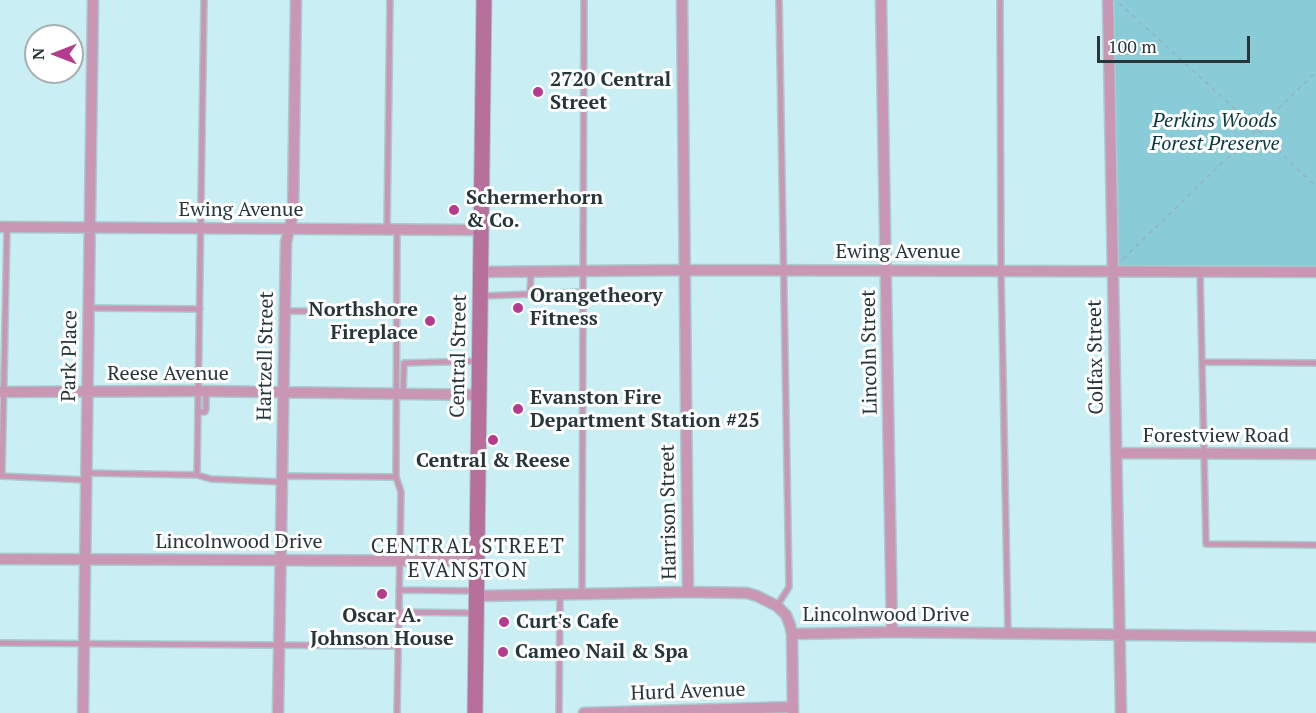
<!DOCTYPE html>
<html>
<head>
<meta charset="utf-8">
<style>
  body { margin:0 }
  #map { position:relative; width:1316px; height:713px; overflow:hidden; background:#c9eff5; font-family:"PT Serif",serif }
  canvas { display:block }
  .north { position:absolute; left:24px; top:24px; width:60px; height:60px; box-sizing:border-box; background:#fff; border:2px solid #a9afb0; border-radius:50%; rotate:270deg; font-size:16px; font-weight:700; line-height:24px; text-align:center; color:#273639 }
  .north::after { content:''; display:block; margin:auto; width:21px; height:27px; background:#b53b8d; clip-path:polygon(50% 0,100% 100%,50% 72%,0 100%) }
  .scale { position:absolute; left:1097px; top:36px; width:153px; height:27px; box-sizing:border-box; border:3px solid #273639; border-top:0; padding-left:8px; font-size:18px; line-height:21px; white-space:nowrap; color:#273639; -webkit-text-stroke:4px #fff; paint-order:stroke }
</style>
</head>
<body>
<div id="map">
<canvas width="1316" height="713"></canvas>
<div class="north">N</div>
<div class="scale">100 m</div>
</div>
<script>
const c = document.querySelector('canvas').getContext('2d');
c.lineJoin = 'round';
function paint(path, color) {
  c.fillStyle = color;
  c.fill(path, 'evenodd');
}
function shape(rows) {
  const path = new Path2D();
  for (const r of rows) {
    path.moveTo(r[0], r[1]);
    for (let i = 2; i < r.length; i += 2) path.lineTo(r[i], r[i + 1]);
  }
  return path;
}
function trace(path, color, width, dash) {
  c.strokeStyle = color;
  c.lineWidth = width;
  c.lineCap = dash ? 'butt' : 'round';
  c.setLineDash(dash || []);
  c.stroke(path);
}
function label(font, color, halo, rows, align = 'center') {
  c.font = font + ' "PT Serif",serif';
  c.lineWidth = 6;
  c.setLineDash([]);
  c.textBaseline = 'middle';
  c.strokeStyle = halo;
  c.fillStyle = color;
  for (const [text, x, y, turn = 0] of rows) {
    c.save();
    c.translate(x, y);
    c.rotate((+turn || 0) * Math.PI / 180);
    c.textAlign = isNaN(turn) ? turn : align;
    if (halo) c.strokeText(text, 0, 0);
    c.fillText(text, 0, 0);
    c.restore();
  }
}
paint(shape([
  [1114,0,1316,0,1316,266,1116,266]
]), '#89ccd7');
const lane = shape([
  [1000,0,1001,271,1008,633],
  [387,229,390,0],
  [397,230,396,477,401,492,397,713],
  [1200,272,1206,544,1316,545],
  [530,293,531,272],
  [482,296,583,292],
  [89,308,200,309],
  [284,311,397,312],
  [1202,362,1316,363],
  [403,393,404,363,478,361],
  [198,412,205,412,206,409,206,392],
  [86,473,197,475,211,479,282,482],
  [197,475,204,0],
  [1,476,86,480],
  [2,476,7,227],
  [282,476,396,477],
  [399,590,476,591],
  [582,594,584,0],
  [777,606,789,587,779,0],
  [399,612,475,613],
  [0,643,399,646],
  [559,713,560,595]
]);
const street = shape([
  [682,0,688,592],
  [881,0,892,632],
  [1108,0,1121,713],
  [0,227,481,230],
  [481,272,684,270,1316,272],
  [0,392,199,391,480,395],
  [1116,453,1316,454],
  [0,559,478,561],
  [477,596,688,592,747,593,757,596,777,606,786,615,790,625,792,634,793,713],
  [792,634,892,632,1316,637],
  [83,713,93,0],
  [278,713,286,242,293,214,296,0],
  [584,713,793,707]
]);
const secondary = shape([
  [475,713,484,0]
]);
trace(lane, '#a9cacf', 8);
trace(street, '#a9cacf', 13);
trace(secondary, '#a9cacf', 17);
trace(shape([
  [1119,3,1257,129,1316,187],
  [1123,259,1316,72]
]), '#95b4b9', 1.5, [4.5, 4.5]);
trace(lane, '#c997b4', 5);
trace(street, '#c997b4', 10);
trace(secondary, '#b76f9b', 15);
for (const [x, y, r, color] of [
  [538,92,6,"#b53b8d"],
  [454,210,6,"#b53b8d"],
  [518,308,6,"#b53b8d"],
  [430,321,6,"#b53b8d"],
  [518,409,6,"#b53b8d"],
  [493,440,6,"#b53b8d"],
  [382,594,6,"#b53b8d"],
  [504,622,6,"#b53b8d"],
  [503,652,6,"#b53b8d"]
]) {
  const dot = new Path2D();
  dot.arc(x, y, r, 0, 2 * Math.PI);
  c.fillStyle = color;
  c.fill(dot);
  trace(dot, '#fff', 2);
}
label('bold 20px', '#273639', '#fff', [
  ["2720 Central",550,80],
  ["Street",550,103],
  ["Schermerhorn",466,198],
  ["& Co.",466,221],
  ["Orangetheory",530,296],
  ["Fitness",530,319],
  ["Northshore",418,310,"right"],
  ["Fireplace",418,333,"right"],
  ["Evanston Fire",530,398],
  ["Department Station #25",530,421],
  ["Central & Reese",493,461,"center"],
  ["Oscar A.",382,616,"center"],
  ["Johnson House",382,639,"center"],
  ["Curt's Cafe",516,622],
  ["Cameo Nail & Spa",515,652]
], 'left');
label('italic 20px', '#073940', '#fff', [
  ["Perkins Woods",1215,121],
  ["Forest Preserve",1215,144]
]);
label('20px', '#273639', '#fff', [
  ["Ewing Avenue",241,210],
  ["Ewing Avenue",898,252],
  ["Lincoln Street",870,352,-91],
  ["Park Place",70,356,-89],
  ["Hartzell Street",266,356,-89],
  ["Central Street",459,356,-89],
  ["Colfax Street",1096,357,-91],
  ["Reese Avenue",168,374],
  ["Forestview Road",1216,436],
  ["Harrison Street",669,512,-91],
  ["Lincolnwood Drive",239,542],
  ["Lincolnwood Drive",886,615],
  ["Hurd Avenue",688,692,-2]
]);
c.letterSpacing = '1.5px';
label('21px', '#273639', '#fff', [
  ["CENTRAL STREET",468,547],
  ["EVANSTON",468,571]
]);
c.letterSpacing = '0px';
</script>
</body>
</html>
